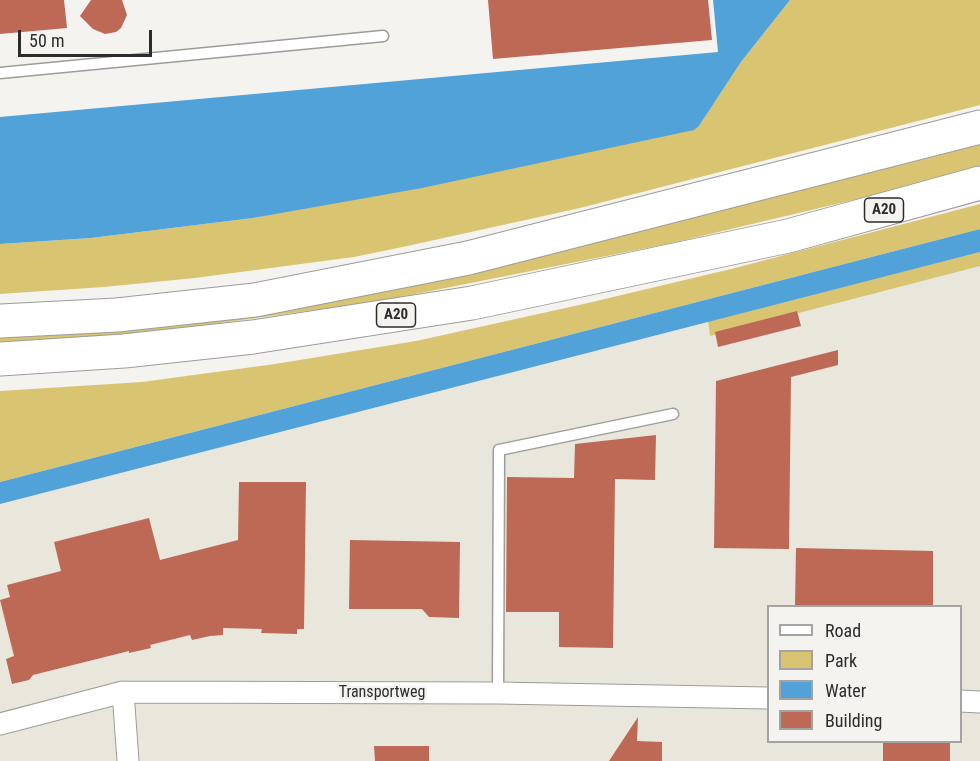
<!DOCTYPE html>
<html>
<head>
<meta charset="utf-8">
<style>
  body { margin:0 }
  #map { position:relative; width:980px; height:761px; overflow:hidden; background:#f4f3f0; font-family:"Roboto Condensed",sans-serif }
  canvas { display:block }
  .legend { position:absolute; left:767px; top:605px; width:195px; height:138px; box-sizing:border-box; background:#f4f3f0; border:2px solid #a4a3a1; margin:0; padding:8px 10px; list-style:none; font-size:18px; color:#2c2c2b }
  .legend li { display:flex; align-items:center; gap:12px; height:30px }
  .legend b { width:30px; border:2px solid #a4a3a1 }
  .scale { position:absolute; left:18px; top:30px; width:134px; height:27px; box-sizing:border-box; border:3px solid #2c2c2b; border-top:0; padding-left:8px; font-size:18px; line-height:21px; white-space:nowrap; color:#2c2c2b; -webkit-text-stroke:4px #f4f3f0; paint-order:stroke }
</style>
</head>
<body>
<div id="map">
<canvas width="980" height="761"></canvas>
<ul class="legend">
<li><b style="height:8px;background:#fff"></b>Road</li>
<li><b style="height:16px;background:#d9c571"></b>Park</li>
<li><b style="height:16px;background:#52a2da"></b>Water</li>
<li><b style="height:16px;background:#be6856"></b>Building</li>
</ul>
<div class="scale">50 m</div>
</div>
<script>
const c = document.querySelector('canvas').getContext('2d');
c.lineJoin = 'round';
function paint(path, color) {
  c.fillStyle = color;
  c.fill(path, 'evenodd');
}
function shape(rows) {
  const path = new Path2D();
  for (const r of rows) {
    path.moveTo(r[0], r[1]);
    for (let i = 2; i < r.length; i += 2) path.lineTo(r[i], r[i + 1]);
  }
  return path;
}
function trace(path, color, width, dash) {
  c.strokeStyle = color;
  c.lineWidth = width;
  c.lineCap = dash ? 'butt' : 'round';
  c.setLineDash(dash || []);
  c.stroke(path);
}
function label(font, color, halo, rows, align = 'center') {
  c.font = font + ' "Roboto Condensed",sans-serif';
  c.lineWidth = 5;
  c.setLineDash([]);
  c.textBaseline = 'middle';
  c.strokeStyle = halo;
  c.fillStyle = color;
  for (const [text, x, y, turn = 0] of rows) {
    c.save();
    c.translate(x, y);
    c.rotate((+turn || 0) * Math.PI / 180);
    c.textAlign = isNaN(turn) ? turn : align;
    if (halo) c.strokeText(text, 0, 0);
    c.fillText(text, 0, 0);
    c.restore();
  }
}
paint(shape([
  [980,235,980,761,0,761,0,493],
  [768,606,960,606,960,742,768,742]
]), '#e9e7dc');
paint(shape([
  [790,0,980,0,980,105,580,208,398,248,354,257,195,278,104,287,0,294,0,244,91,238,253,218,699,126,741,62],
  [980,136,980,170,672,243,380,301,133,335,0,343,0,333,221,316],
  [980,204,980,229,0,482,0,391,142,382,275,364,416,341,588,303,731,269],
  [980,252,980,266,710,336,708,321]
]), '#d9c571');
paint(shape([
  [713,0,790,0,741,62,699,126,694,130,422,188,253,218,91,238,0,244,0,117,718,52],
  [980,229,980,252,0,504,0,482]
]), '#52a2da');
paint(shape([
  [0,0,64,0,67,28,0,34],
  [91,0,122,0,127,15,121,28,116,32,105,34,93,29,80,16],
  [488,0,708,0,712,40,493,59],
  [797,311,801,326,718,347,715,332],
  [838,350,838,365,791,377,789,549,714,548,716,381],
  [656,435,655,480,615,479,613,648,559,647,559,612,506,612,507,477,574,478,575,444],
  [239,482,306,482,304,629,297,629,297,634,261,633,262,629,223,628,223,635,210,636,192,640,190,635,150,645,151,648,129,653,129,651,33,675,29,680,12,684,6,659,14,656,0,600,10,597,7,585,61,571,54,542,149,518,160,560,238,540],
  [350,540,460,542,459,618,429,617,422,609,349,609],
  [796,548,933,551,933,606,795,606],
  [638,717,637,741,662,742,662,761,609,761],
  [883,741,950,741,950,761,883,761],
  [374,746,429,746,429,761,375,761]
]), '#be6856');
const lane = shape([
  [0,73,383,36],
  [498,693,499,450,673,414]
]);
const street = shape([
  [123,692,128,761],
  [960,701,980,702],
  [0,724,123,692,498,693,768,698]
]);
const highway = shape([
  [0,321,117,315,255,300,468,258,980,127],
  [0,359,124,351,253,337,472,303,788,236,980,183]
]);
trace(lane, '#9d9c99', 13);
trace(street, '#9d9c99', 23);
trace(highway, '#9d9c99', 35);
trace(lane, '#fff', 10);
trace(street, '#fff', 21);
trace(highway, '#fff', 33);
for (const [x, y, w] of [
  [884,210,39],
  [396,315,39]
]) {
  const box = new Path2D();
  box.roundRect(x - w / 2, y - 12, w, 24, 4.5);
  c.fillStyle = '#f4f3f0';
  c.fill(box);
  trace(box, '#2c2c2b', 1.5);
}
label('bold 15px', '#2c2c2b', null, [
  ["A20",884,210],
  ["A20",396,315]
]);
label('16px', '#2c2c2b', '#f4f3f0', [
  ["Transportweg",382,693]
]);
</script>
</body>
</html>
